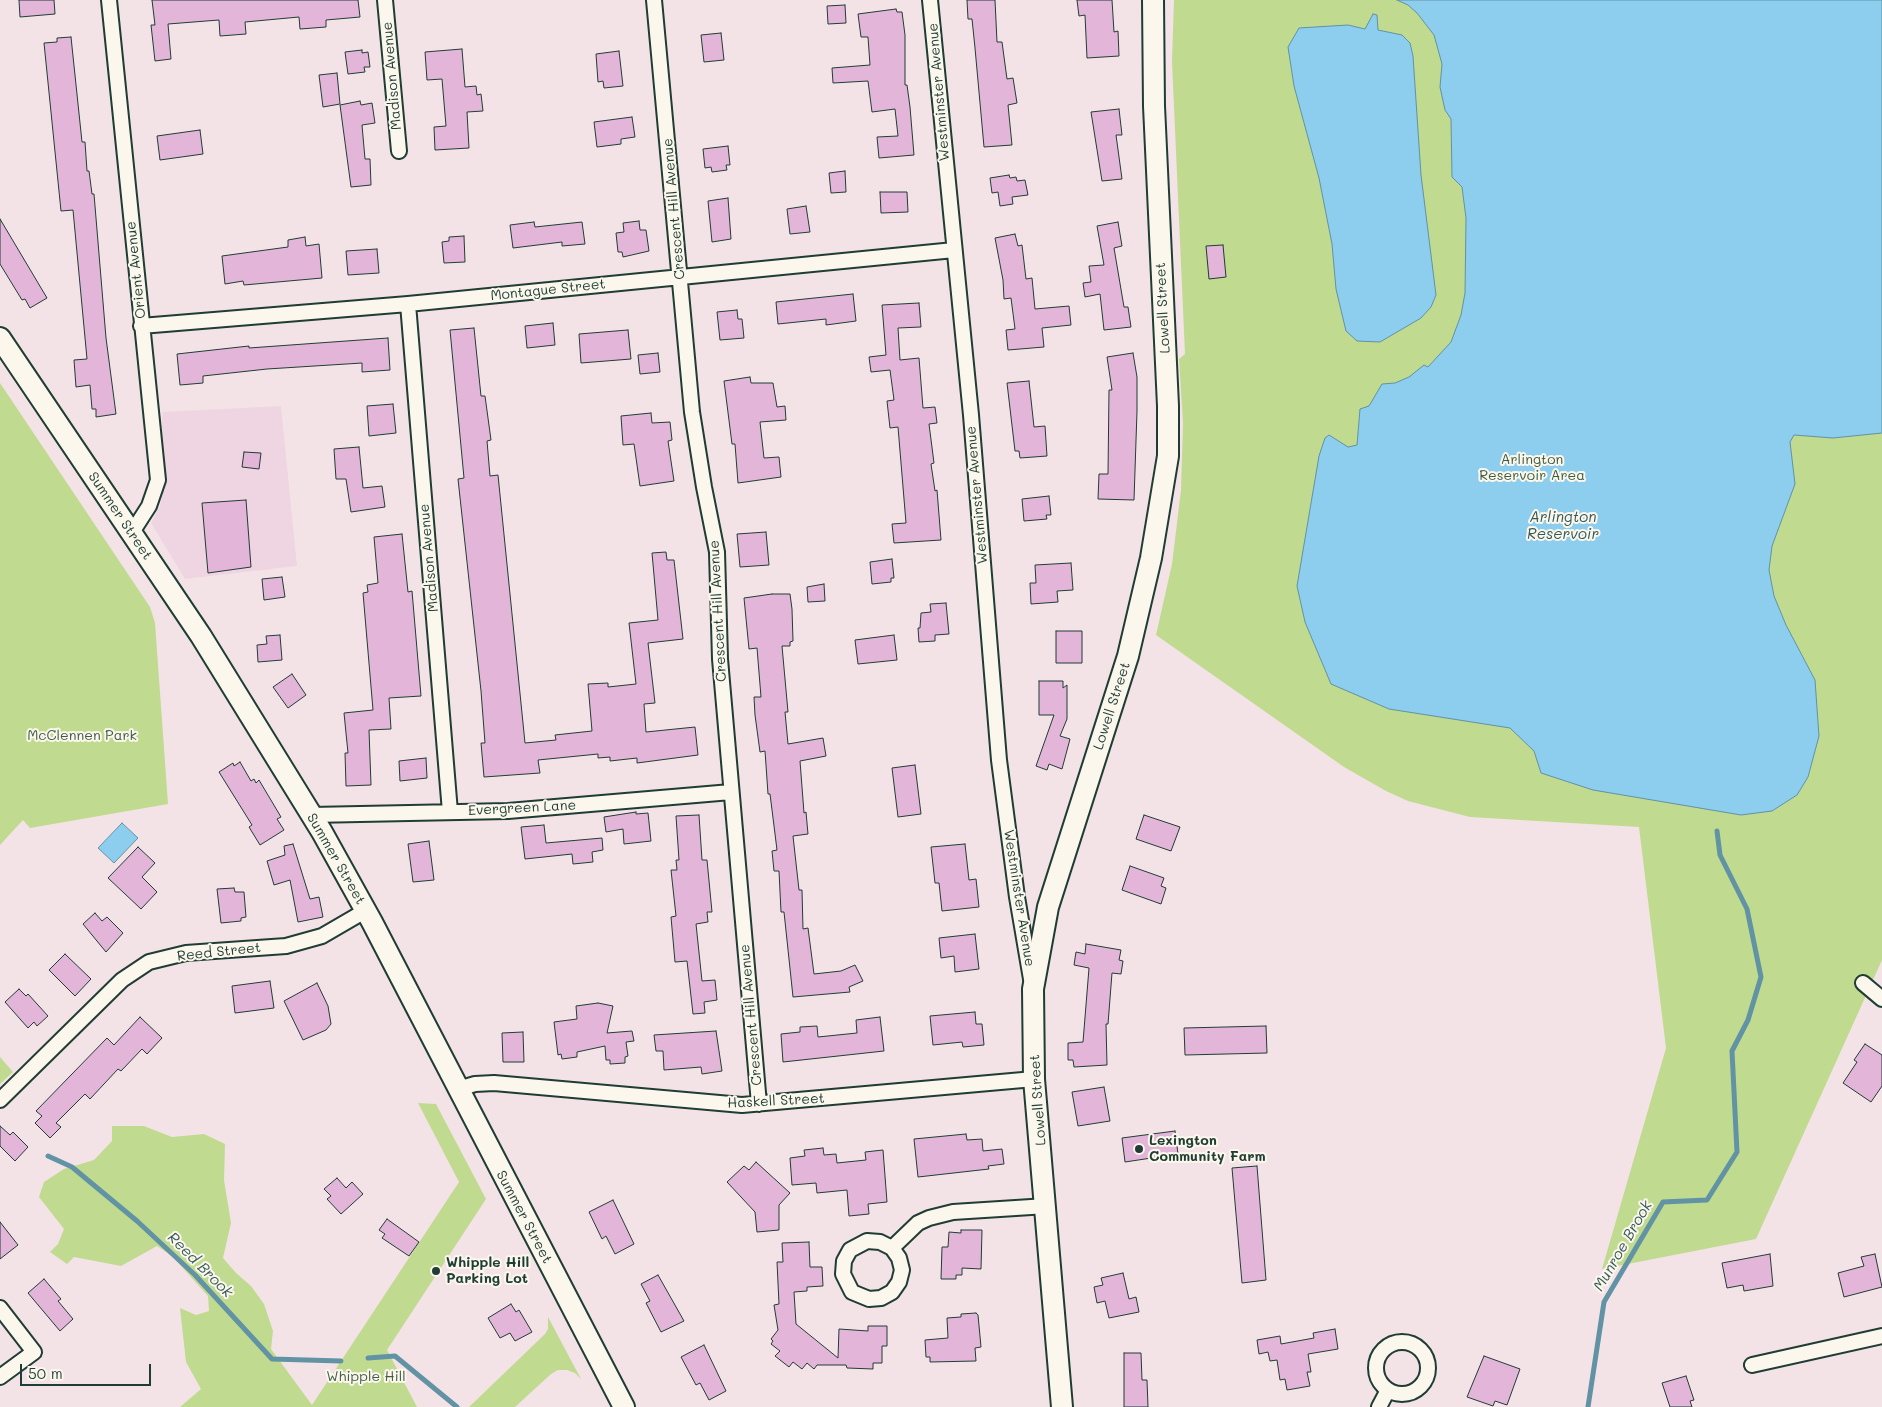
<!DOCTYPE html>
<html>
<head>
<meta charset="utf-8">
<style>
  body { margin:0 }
  #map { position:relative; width:1882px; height:1407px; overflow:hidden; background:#f4e3e6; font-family:Mali,sans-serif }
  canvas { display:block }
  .scale { position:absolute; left:20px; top:1364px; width:131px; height:22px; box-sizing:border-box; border:2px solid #1f3d34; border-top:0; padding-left:6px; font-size:15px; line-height:18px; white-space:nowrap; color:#1f3d34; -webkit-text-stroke:4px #fbf7ec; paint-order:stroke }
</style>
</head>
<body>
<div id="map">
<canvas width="1882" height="1407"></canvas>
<div class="scale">50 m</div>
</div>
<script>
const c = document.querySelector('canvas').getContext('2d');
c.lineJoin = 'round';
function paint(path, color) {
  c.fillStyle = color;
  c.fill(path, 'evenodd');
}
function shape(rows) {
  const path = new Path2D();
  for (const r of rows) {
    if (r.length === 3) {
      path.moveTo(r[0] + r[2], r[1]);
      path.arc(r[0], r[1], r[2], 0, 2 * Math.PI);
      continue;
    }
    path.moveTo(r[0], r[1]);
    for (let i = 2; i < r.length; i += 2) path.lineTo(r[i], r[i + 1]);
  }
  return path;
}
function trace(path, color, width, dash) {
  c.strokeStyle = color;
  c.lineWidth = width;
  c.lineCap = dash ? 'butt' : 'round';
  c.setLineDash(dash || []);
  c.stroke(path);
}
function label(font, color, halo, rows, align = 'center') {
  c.font = font + ' Mali,sans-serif';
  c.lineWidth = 4;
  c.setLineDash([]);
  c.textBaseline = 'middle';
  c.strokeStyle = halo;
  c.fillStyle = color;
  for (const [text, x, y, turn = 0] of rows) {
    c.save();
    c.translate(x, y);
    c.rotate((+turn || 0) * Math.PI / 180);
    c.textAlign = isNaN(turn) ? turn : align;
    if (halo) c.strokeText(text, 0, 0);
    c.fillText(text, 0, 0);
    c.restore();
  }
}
paint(shape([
  [281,406,297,566,185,579,151,523,160,506,163,492,160,441,163,412]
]), '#efd5e2');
paint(shape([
  [1174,0,1882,0,1882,960,1756,1239,1602,1269,1666,1048,1639,827,1470,817,1408,801,1386,791,1344,767,1156,635,1172,564,1181,490,1183,423,1179,359,1185,354,1172,62],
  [0,383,150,607,155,623,168,804,30,828,23,820,0,845],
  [0,1057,13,1072,0,1084],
  [418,1103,436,1104,486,1199,387,1350,417,1407,180,1407,201,1389,186,1362,180,1308,196,1315,209,1311,208,1296,172,1256,157,1246,121,1266,74,1257,67,1264,50,1252,58,1244,64,1229,39,1197,44,1182,64,1169,94,1160,112,1141,112,1126,144,1126,172,1137,204,1134,225,1144,224,1180,231,1223,223,1258,236,1273,251,1286,264,1304,273,1331,271,1349,312,1405,459,1182],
  [548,1317,581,1379,575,1373,567,1370,558,1370,551,1374,515,1407,469,1407,545,1334,548,1329]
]), '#c0da90');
const water = shape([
  [1397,0,1882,0,1882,433,1833,438,1794,435,1790,442,1795,484,1772,546,1769,570,1774,596,1786,625,1815,680,1819,736,1808,777,1797,795,1772,811,1741,815,1593,790,1541,773,1534,751,1510,728,1389,709,1331,684,1305,622,1297,586,1319,456,1325,438,1329,435,1348,447,1357,445,1360,409,1369,406,1382,384,1395,383,1409,377,1424,365,1428,367,1439,355,1451,342,1461,315,1465,293,1466,218,1462,187,1452,177,1451,119,1445,110,1440,87,1442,64,1434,35,1417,13,1408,5,1397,0],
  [1373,14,1377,15,1378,30,1402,35,1410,43,1413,56,1421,175,1436,295,1431,307,1421,318,1380,342,1357,341,1346,331,1336,289,1332,244,1319,178,1294,86,1288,47,1299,28,1348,25,1365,29,1373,14],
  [122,823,138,838,114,863,98,848,122,823]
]);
paint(water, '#8dcdee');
trace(water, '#6193a4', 1);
trace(shape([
  [48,1156,72,1167,137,1221,195,1275,272,1359,341,1361],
  [368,1358,395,1356,457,1407],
  [1588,1407,1604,1302,1663,1202,1707,1200,1737,1152,1732,1051,1748,1020,1761,977,1747,909,1720,855,1717,831]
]), '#6193a4', 5);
const building = shape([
  [19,0,54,0,55,14,20,17,19,0],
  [152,0,358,0,360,17,326,20,326,27,300,29,299,17,245,22,246,34,220,36,219,20,168,24,171,59,155,61,151,25,155,25,152,0],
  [967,0,995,0,997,42,1002,42,1007,79,1013,78,1017,103,1008,105,1012,145,984,147,975,48,972,19,968,19,967,0],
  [1077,0,1112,0,1114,32,1118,31,1119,56,1087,58,1085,15,1079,16,1077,0],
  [845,5,846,23,828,24,827,6,845,5],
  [896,9,897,12,902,12,905,35,905,85,907,85,910,107,914,155,879,158,877,137,898,136,895,109,872,112,868,81,833,83,832,68,870,65,868,37,861,37,858,14,896,9],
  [721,33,724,60,704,62,701,35,721,33],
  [71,37,82,142,85,142,87,171,89,171,92,194,94,194,106,338,116,414,96,417,96,409,92,409,90,385,76,387,74,360,87,359,76,242,73,210,61,211,44,43,57,42,57,38,71,37],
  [462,49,465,87,476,86,477,95,481,94,483,111,467,112,469,148,435,150,434,127,446,126,442,79,427,80,425,52,462,49],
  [362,50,362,53,368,52,370,67,364,67,365,72,348,74,345,52,362,50],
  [619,51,623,86,604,88,603,81,598,82,596,54,619,51],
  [337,73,340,104,323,107,319,75,337,73],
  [360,101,361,105,372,103,375,123,362,125,365,159,370,159,371,185,351,187,340,105,360,101],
  [1119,109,1122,135,1116,135,1122,179,1102,181,1091,112,1119,109],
  [632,117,635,137,621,139,621,144,597,147,594,122,632,117],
  [200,130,203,154,160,160,157,136,200,130],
  [728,146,730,165,726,165,727,170,712,172,711,167,705,168,703,149,728,146],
  [845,171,846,192,831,193,829,173,845,171],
  [1009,175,1010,178,1016,177,1017,181,1025,180,1028,195,1012,197,1013,204,1000,206,998,192,992,193,990,178,1009,175],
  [880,192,907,192,908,212,881,213,880,192],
  [728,198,731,239,712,242,708,201,728,198],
  [806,206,810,232,790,234,787,209,806,206],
  [0,219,47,298,30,308,25,299,22,300,0,264,0,219],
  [639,221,640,230,646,230,649,251,623,257,622,252,618,252,616,233,624,232,623,223,639,221],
  [534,222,535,227,582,222,585,244,562,246,562,242,513,248,510,225,534,222],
  [1118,222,1122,246,1114,248,1124,307,1128,307,1131,327,1104,330,1100,294,1085,297,1083,283,1091,282,1089,266,1104,265,1097,226,1118,222],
  [1015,234,1018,246,1022,245,1026,279,1032,278,1035,309,1069,306,1071,325,1042,328,1044,347,1008,350,1006,330,1015,329,1011,298,1004,299,1003,280,995,238,1015,234],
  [464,236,465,262,444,263,442,242,449,241,449,237,464,236],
  [305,237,306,246,319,244,322,278,244,285,243,281,225,284,222,256,288,247,288,240,305,237],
  [1223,245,1226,277,1209,279,1206,246,1223,245],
  [377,249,379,273,348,275,346,251,377,249],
  [853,294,856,321,826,325,826,319,778,324,776,302,853,294],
  [919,303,921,327,898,328,900,360,919,358,923,408,935,407,937,423,929,424,934,463,931,464,935,491,937,490,941,540,894,543,892,524,906,523,898,427,890,428,887,401,894,400,890,370,871,372,869,357,886,355,882,305,919,303],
  [737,310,738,319,742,319,744,338,720,340,717,312,737,310],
  [553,323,555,345,527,348,525,326,553,323],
  [474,328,481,396,485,396,491,440,487,441,490,476,498,475,525,743,556,740,555,735,592,731,588,684,608,683,608,687,636,684,629,623,658,620,652,553,666,552,667,560,674,560,683,639,648,643,655,703,644,704,646,732,695,727,698,755,637,763,637,758,610,761,610,757,598,758,598,754,538,760,540,773,484,777,481,743,485,743,481,691,458,479,464,478,450,330,474,328],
  [628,330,631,359,581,363,579,334,628,330],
  [388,338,390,370,362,372,362,363,267,369,203,376,203,383,180,385,177,354,249,346,249,348,388,338],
  [658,353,660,372,640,374,638,355,658,353],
  [1133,353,1137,377,1137,411,1134,500,1098,499,1099,474,1108,474,1109,390,1112,390,1107,357,1133,353],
  [750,377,751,383,773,383,777,407,785,406,786,420,760,422,764,458,779,457,781,477,738,483,735,444,732,444,724,381,750,377],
  [1029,381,1034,427,1045,426,1047,456,1020,458,1019,451,1015,451,1007,383,1029,381],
  [393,404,396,433,369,436,367,406,393,404],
  [651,413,652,423,670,422,672,440,668,441,674,481,640,486,634,444,623,445,621,416,651,413],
  [359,447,363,488,382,486,385,507,351,512,346,479,336,479,334,449,359,447],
  [244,452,261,453,259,469,242,467,244,452],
  [1049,496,1051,515,1046,515,1047,519,1024,521,1022,499,1049,496],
  [246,500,251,567,208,573,202,503,246,500],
  [766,532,769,565,740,567,737,534,766,532],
  [402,534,408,592,412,591,421,696,389,698,391,729,369,730,371,785,346,786,345,753,348,753,344,713,373,710,363,593,368,592,367,585,378,583,374,537,402,534],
  [892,559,894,578,891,578,891,582,872,584,870,562,892,559],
  [1071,563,1073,590,1057,591,1058,602,1031,604,1030,583,1036,583,1035,565,1071,563],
  [282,577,285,597,264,600,262,579,282,577],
  [824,584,825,601,808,602,807,587,824,584],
  [772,594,790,594,792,609,793,641,790,642,790,646,782,646,788,712,785,712,788,744,823,738,826,756,800,761,804,813,806,812,808,834,793,836,799,890,802,890,803,929,808,928,814,974,841,971,855,965,863,981,849,987,850,992,793,997,784,912,781,912,779,871,774,871,772,851,777,850,770,794,768,794,765,751,760,752,755,715,754,697,761,697,757,648,749,649,744,598,772,594],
  [946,603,949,634,935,635,935,641,919,642,918,628,920,628,921,613,931,612,930,604,946,603],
  [1056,631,1082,631,1082,663,1056,663,1056,631],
  [280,635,282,660,258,662,257,645,267,644,266,636,280,635],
  [894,635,897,660,858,664,855,640,894,635],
  [292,674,306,695,288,708,273,687,292,674],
  [1039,681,1063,681,1063,688,1067,685,1067,719,1060,736,1070,739,1062,769,1049,764,1047,770,1036,766,1054,715,1039,715,1039,681],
  [426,758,427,778,400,781,399,761,426,758],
  [240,762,251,781,254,779,256,783,259,780,281,817,277,819,284,830,260,845,249,827,252,825,219,772,233,763,234,766,240,762],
  [915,765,921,814,898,817,892,768,915,765],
  [636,812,636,814,648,813,651,841,624,844,623,829,606,832,604,817,636,812],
  [699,815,702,860,707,860,712,912,707,912,708,922,696,924,702,981,715,980,717,1000,704,1002,705,1013,693,1014,687,961,675,962,671,917,676,916,671,870,677,870,676,860,679,860,676,816,699,815],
  [1144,815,1180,827,1171,851,1136,839,1144,815],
  [544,825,546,843,602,838,603,850,592,852,593,862,573,864,572,854,525,859,521,827,544,825],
  [429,841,434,880,413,882,408,844,429,841],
  [293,844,310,899,319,897,323,917,298,922,290,880,274,885,267,861,285,855,284,846,293,844],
  [965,844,969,880,976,879,979,907,942,911,939,883,935,883,931,847,965,844],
  [138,847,155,863,142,877,157,892,141,909,108,878,138,847],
  [1130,866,1164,878,1161,886,1166,888,1161,904,1122,890,1130,866],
  [234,888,235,892,244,892,246,917,241,918,241,921,221,923,217,889,234,888],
  [95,913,102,921,107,917,123,933,106,952,83,924,95,913],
  [975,934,979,969,955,972,954,956,941,958,939,938,975,934],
  [1086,944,1121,950,1119,960,1123,961,1121,974,1112,973,1108,1024,1106,1024,1107,1065,1074,1067,1073,1060,1068,1060,1068,1043,1083,1042,1089,968,1074,965,1076,952,1085,954,1086,944],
  [65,954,91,979,75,996,49,970,65,954],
  [270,981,274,1008,235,1013,232,986,270,981],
  [317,983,328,1006,331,1024,326,1030,303,1040,284,1001,317,983],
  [19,989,26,996,28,994,48,1016,37,1026,34,1022,28,1028,5,1002,19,989],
  [598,1003,613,1006,607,1033,632,1031,634,1041,626,1042,628,1056,625,1057,625,1063,610,1064,610,1060,606,1060,605,1046,577,1052,577,1057,562,1059,561,1054,558,1055,554,1022,577,1019,576,1006,598,1003],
  [975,1012,976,1024,982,1024,984,1045,963,1047,962,1042,933,1045,930,1016,975,1012],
  [140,1017,162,1038,147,1054,142,1049,121,1071,118,1069,90,1099,85,1094,56,1123,61,1127,50,1138,35,1123,42,1116,36,1111,107,1038,114,1045,140,1017],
  [880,1017,884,1051,783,1062,781,1034,800,1032,800,1027,817,1026,818,1037,857,1033,856,1020,880,1017],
  [1266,1026,1267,1053,1185,1055,1184,1028,1266,1026],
  [716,1031,722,1071,702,1074,701,1067,664,1070,663,1051,656,1051,654,1035,716,1031],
  [523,1032,524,1062,503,1062,502,1033,523,1032],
  [1865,1044,1882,1055,1882,1086,1871,1102,1843,1083,1857,1062,1854,1060,1865,1044],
  [1104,1087,1110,1121,1078,1126,1072,1092,1104,1087],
  [0,1126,10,1135,13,1132,28,1147,15,1161,0,1146,0,1126],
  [1175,1131,1178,1154,1125,1162,1122,1138,1175,1131],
  [966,1134,967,1140,982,1139,983,1151,1002,1149,1004,1164,988,1166,989,1169,918,1177,914,1139,966,1134],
  [823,1148,824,1155,836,1154,837,1163,866,1160,865,1152,883,1150,887,1202,868,1204,869,1214,849,1216,847,1190,817,1193,816,1183,792,1185,790,1158,805,1156,804,1150,823,1148],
  [756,1162,790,1193,779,1205,779,1230,757,1232,755,1212,727,1182,744,1166,749,1170,756,1162],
  [1257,1166,1266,1280,1242,1283,1232,1168,1257,1166],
  [337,1178,346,1188,352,1182,363,1194,341,1214,327,1199,331,1196,324,1189,337,1178],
  [613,1200,634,1244,615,1254,606,1236,602,1239,589,1212,613,1200],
  [387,1219,419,1242,409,1256,382,1238,385,1234,379,1230,387,1219],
  [0,1222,18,1245,0,1259,0,1222],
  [961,1230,982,1230,981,1269,962,1268,962,1275,956,1275,956,1279,941,1279,942,1247,948,1247,949,1232,961,1233,961,1230],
  [809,1242,810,1267,822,1267,823,1286,807,1287,807,1291,794,1292,796,1324,838,1358,839,1329,868,1331,868,1326,887,1326,887,1346,882,1346,882,1363,873,1363,873,1369,847,1368,846,1365,817,1365,814,1369,807,1363,802,1369,793,1362,789,1367,775,1356,780,1351,771,1344,773,1341,771,1339,778,1330,774,1305,779,1304,777,1262,783,1262,782,1243,809,1242],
  [1770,1254,1773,1286,1744,1291,1743,1285,1727,1288,1722,1263,1770,1254],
  [1875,1254,1882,1287,1844,1297,1838,1273,1864,1266,1861,1257,1875,1254],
  [1123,1273,1129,1299,1136,1297,1139,1312,1109,1318,1105,1301,1097,1303,1094,1287,1103,1285,1101,1278,1123,1273],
  [658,1275,684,1321,661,1332,646,1303,650,1301,641,1284,658,1275],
  [44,1279,61,1299,58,1301,73,1319,60,1331,28,1293,44,1279],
  [511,1304,516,1312,519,1310,532,1332,515,1341,510,1333,500,1338,488,1318,511,1304],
  [976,1313,978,1315,981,1347,975,1348,976,1361,930,1362,930,1357,926,1357,925,1340,948,1338,947,1318,961,1317,961,1314,976,1313],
  [1335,1329,1338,1349,1308,1354,1311,1372,1307,1372,1310,1386,1287,1390,1285,1379,1280,1380,1277,1360,1270,1361,1268,1352,1259,1354,1257,1340,1280,1336,1281,1344,1314,1338,1313,1333,1335,1329],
  [704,1345,726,1391,709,1400,700,1383,696,1385,681,1357,704,1345],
  [1124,1353,1141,1353,1142,1380,1147,1380,1148,1407,1124,1407,1124,1353],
  [1484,1356,1520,1369,1507,1405,1495,1401,1493,1406,1467,1397,1484,1356],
  [1686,1376,1694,1400,1690,1401,1692,1407,1670,1407,1662,1383,1686,1376]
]);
paint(building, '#e2b5d9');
trace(building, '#1f3d34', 1);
const street = shape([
  [109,0,158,480,149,506,131,534],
  [385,0,399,151],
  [654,0,692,412,704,487,717,552,720,659,759,1104],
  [930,0,971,415,999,760,1017,897,1031,979],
  [408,304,450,812],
  [141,326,408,304,954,250],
  [311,815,508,811,731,792],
  [1863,983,1882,999],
  [458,1089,475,1084,494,1083,742,1105,1034,1079],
  [0,1100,122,980,149,962,186,953,286,946,322,936,365,911],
  [892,1248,880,1242,867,1241,850,1250,844,1261,843,1274,852,1292,869,1299,881,1298,892,1292,899,1282,902,1270,899,1258,892,1248,918,1223,929,1218,953,1212,1047,1206],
  [0,1308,34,1352,0,1377],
  [1402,1368,26],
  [1752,1365,1882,1336],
  [1379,1407,1388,1390]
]);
const secondary = shape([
  [0,338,201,636,322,832,372,922,624,1407],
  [1062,1407,1034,1079,1033,989,1048,907,1128,656,1151,558,1168,456,1168,406,1154,106,1153,0]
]);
trace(street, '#1f3d34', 18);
trace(secondary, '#1f3d34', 24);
trace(street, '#fbf7ec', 14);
trace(secondary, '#fbf7ec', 20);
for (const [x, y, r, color] of [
  [1139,1149,5,"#1f3d34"],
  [436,1271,5,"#1f3d34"]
]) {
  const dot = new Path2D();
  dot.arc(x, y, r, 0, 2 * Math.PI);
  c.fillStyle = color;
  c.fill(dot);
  trace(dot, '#fbf7ec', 2);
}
label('14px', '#1f3d34', '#fbf7ec', [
  ["Madison Avenue",392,76,-95],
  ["Westminster Avenue",939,92,-95],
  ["Crescent Hill Avenue",674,209,-95],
  ["Orient Avenue",136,270,-96],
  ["Montague Street",548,290,-6],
  ["Lowell Street",1163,308,-93],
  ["Westminster Avenue",977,495,-95],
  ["Summer Street",120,516,56],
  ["Madison Avenue",429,558,-95],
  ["Crescent Hill Avenue",718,611,-93],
  ["Lowell Street",1112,706,-72],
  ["Evergreen Lane",522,808,-3],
  ["Summer Street",336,859,60],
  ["Westminster Avenue",1019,898,81],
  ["Reed Street",219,952,-6],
  ["Crescent Hill Avenue",751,1015,-95],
  ["Lowell Street",1038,1100,-94],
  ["Haskell Street",776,1101,-3],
  ["Summer Street",524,1217,62]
]);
label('14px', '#3f5c46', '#fbf7ec', [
  ["Arlington",1532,460],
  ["Reservoir Area",1532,476],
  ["McClennen Park",82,736],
  ["Whipple Hill",366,1377]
]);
label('bold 14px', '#1f3d34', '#fbf7ec', [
  ["Lexington",1149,1141],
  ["Community Farm",1149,1157],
  ["Whipple Hill",446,1263],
  ["Parking Lot",446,1279]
], 'left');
label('italic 15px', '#355a59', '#fbf7ec', [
  ["Arlington",1563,517],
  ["Reservoir",1563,534],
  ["Munroe Brook",1623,1246,-60],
  ["Reed Brook",200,1265,45]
]);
</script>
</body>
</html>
